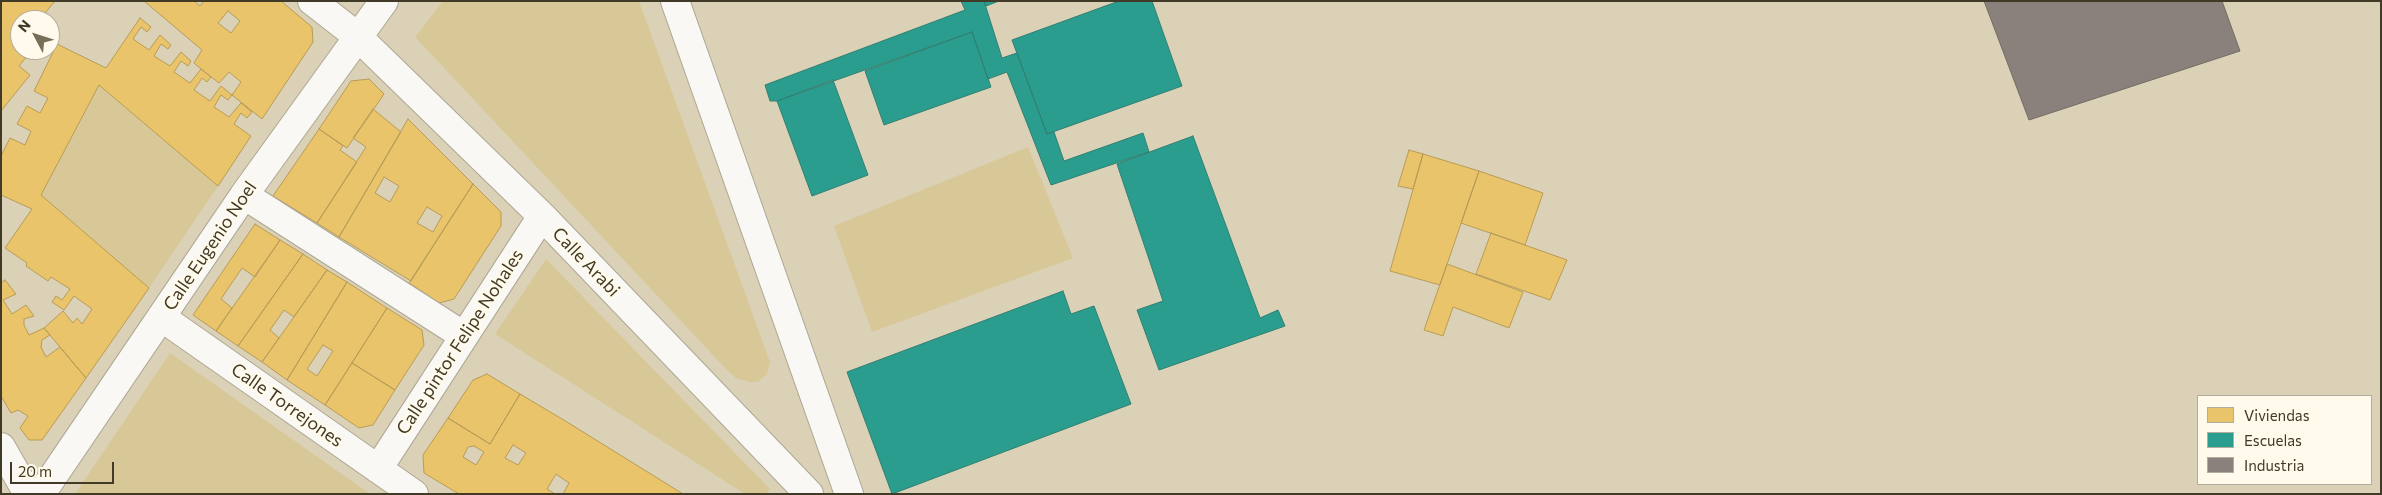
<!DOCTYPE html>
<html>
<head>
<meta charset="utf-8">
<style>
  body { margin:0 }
  #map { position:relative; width:2382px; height:495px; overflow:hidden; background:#dad1b7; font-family:Commissioner,sans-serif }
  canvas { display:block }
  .frame { position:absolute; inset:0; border:2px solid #413a27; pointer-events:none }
  .legend { position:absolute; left:2197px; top:395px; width:175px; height:90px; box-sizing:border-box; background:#fffaeb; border:1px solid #b3ad9d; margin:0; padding:6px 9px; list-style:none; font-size:15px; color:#413a27 }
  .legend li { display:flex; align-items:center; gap:10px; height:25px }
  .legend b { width:25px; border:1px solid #b3ad9d }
  .north { position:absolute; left:10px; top:10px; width:50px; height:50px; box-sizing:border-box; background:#fffaeb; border:1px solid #b3ad9d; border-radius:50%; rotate:310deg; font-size:14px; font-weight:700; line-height:20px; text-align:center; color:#413a27 }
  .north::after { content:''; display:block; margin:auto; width:18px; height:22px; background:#776f59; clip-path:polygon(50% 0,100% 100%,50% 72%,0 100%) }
  .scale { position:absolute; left:10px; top:462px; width:104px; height:22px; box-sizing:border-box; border:2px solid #413a27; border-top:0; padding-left:6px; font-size:15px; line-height:18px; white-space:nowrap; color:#413a27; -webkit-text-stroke:4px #fffaeb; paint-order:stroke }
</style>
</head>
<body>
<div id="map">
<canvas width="2382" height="495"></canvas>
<div class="frame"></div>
<ul class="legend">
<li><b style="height:14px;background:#e9c46a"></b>Viviendas</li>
<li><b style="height:14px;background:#2a9d8f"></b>Escuelas</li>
<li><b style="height:14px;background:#8a817c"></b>Industria</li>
</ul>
<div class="north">N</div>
<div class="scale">20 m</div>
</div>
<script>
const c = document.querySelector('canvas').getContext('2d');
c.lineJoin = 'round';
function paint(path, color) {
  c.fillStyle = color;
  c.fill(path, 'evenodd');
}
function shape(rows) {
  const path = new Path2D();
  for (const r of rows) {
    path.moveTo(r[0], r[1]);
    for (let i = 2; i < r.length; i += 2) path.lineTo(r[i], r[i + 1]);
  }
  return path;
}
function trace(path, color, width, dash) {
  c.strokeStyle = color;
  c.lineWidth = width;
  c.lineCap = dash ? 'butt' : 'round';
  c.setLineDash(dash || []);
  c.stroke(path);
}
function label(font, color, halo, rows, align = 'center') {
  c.font = font + ' Commissioner,sans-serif';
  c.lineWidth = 5;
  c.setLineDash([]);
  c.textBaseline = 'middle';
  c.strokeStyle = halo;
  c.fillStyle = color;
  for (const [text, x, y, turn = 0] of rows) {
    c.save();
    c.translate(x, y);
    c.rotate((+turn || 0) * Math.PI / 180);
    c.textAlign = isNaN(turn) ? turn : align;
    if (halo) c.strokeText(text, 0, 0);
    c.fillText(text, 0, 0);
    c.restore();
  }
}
paint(shape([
  [443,1,639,1,770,362,767,374,758,382,750,382,736,378,724,367,415,37],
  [99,85,218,186,149,288,41,195],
  [1028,147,1073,258,872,332,834,226],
  [546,259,770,489,766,494,745,494,495,334],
  [170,353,370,494,75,494]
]), '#d9c897');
const homes = shape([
  [1,1,55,1,45,13,56,22,50,30,50,20,20,20,20,50,32,50,19,66,30,75,1,111,1,1],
  [144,1,194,1,200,6,204,1,281,1,312,27,313,42,262,119,232,95,241,82,229,72,219,83,201,69,194,63,202,50,144,1],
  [228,11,240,21,231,33,218,23,228,11],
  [140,18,151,27,147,32,141,27,133,39,149,50,160,35,171,45,168,49,161,44,154,56,170,66,181,52,191,61,188,66,181,61,174,72,190,83,201,69,211,77,207,82,202,78,194,90,210,101,221,86,232,95,228,100,221,95,214,107,229,117,241,103,252,112,247,118,241,113,234,124,251,136,218,186,99,85,41,195,149,288,86,378,44,328,63,311,73,323,77,318,82,324,92,309,74,296,64,310,52,302,56,296,62,300,70,289,51,277,48,281,26,266,27,263,5,248,32,209,1,195,1,156,10,138,25,145,31,131,17,124,27,106,40,113,48,98,34,91,57,44,106,68,140,18],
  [369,79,384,94,347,148,319,129,351,81,369,79],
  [373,109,401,132,339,237,317,223,366,147,353,138,373,109],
  [408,119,473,184,411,281,339,237,408,119],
  [384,177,399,186,390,202,375,193,384,177],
  [427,207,442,216,433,232,417,223,427,207],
  [319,129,343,146,340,150,357,162,317,223,273,196,319,129],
  [1409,150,1423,154,1413,189,1398,186,1409,150],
  [1423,154,1479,171,1440,285,1390,271,1423,154],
  [1479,171,1543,193,1525,245,1461,223,1479,171],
  [473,184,501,212,501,226,454,299,439,303,409,283,473,184],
  [255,224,280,240,255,277,242,268,221,299,232,308,216,331,193,315,255,224],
  [1491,233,1567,260,1550,300,1476,274,1491,233],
  [280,240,303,254,238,346,216,331,280,240],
  [303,254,327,270,294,317,284,310,270,330,279,338,262,362,238,346,303,254],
  [1447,264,1523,292,1509,328,1453,307,1443,336,1424,330,1447,264],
  [327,270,347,282,287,380,262,362,327,270],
  [5,280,16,294,3,300,12,314,26,305,34,316,24,319,24,325,29,335,44,328,50,335,42,340,41,347,46,357,60,347,86,378,42,440,29,440,20,428,28,416,18,410,11,413,1,396,1,283,5,280],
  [347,282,387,308,325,405,287,380,347,282],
  [323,345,333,351,317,376,307,369,323,345],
  [387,308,422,330,424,345,395,390,352,363,387,308],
  [352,363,395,390,373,425,359,428,325,405,352,363],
  [487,374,520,394,490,444,448,418,473,380,487,374],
  [520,394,567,422,683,494,563,494,569,483,556,474,547,489,555,494,459,494,424,473,423,455,448,418,490,444,520,394],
  [513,445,526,453,518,465,505,458,513,445],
  [474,446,484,452,476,465,463,457,468,447,474,446]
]);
paint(homes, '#e9c46a');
trace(homes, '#b79b56', 1);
const schools = shape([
  [961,1,984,1,1002,58,1017,53,1047,134,1054,132,1064,161,1143,133,1149,152,1051,185,1007,72,988,79,972,32,777,101,770,101,765,85,965,10,961,1],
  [984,1,999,1,986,6,984,1],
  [1119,1,1152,1,1182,86,1047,134,1012,40,1119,1],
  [972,32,991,87,884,125,865,71,972,32],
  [833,80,868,175,812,196,777,101,833,80],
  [1193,136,1260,318,1278,310,1285,326,1159,370,1137,310,1163,301,1117,164,1193,136],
  [1063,291,1071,314,1094,306,1131,404,892,494,847,372,1063,291]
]);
paint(schools, '#2a9d8f');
trace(schools, '#317f70', 1);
const industry = shape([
  [1984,1,2222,1,2240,51,2029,120,1984,1]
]);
paint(industry, '#8a817c');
trace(industry, '#746c62', 1);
const minor = shape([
  [312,1,357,36,542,216,809,494],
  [675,1,849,494],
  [244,195,464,336],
  [161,317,414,494],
  [1,447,28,494],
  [378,469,542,216],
  [41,494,244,195,384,1]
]);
trace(minor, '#aea793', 30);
trace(minor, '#f9f8f4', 28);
label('18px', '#413a27', '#fffaeb', [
  ["Calle Eugenio Noel",210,246,-56],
  ["Calle Arabi",586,262,46],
  ["Calle pintor Felipe Nohales",460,342,-57],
  ["Calle Torrejones",287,405,35]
]);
</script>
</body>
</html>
